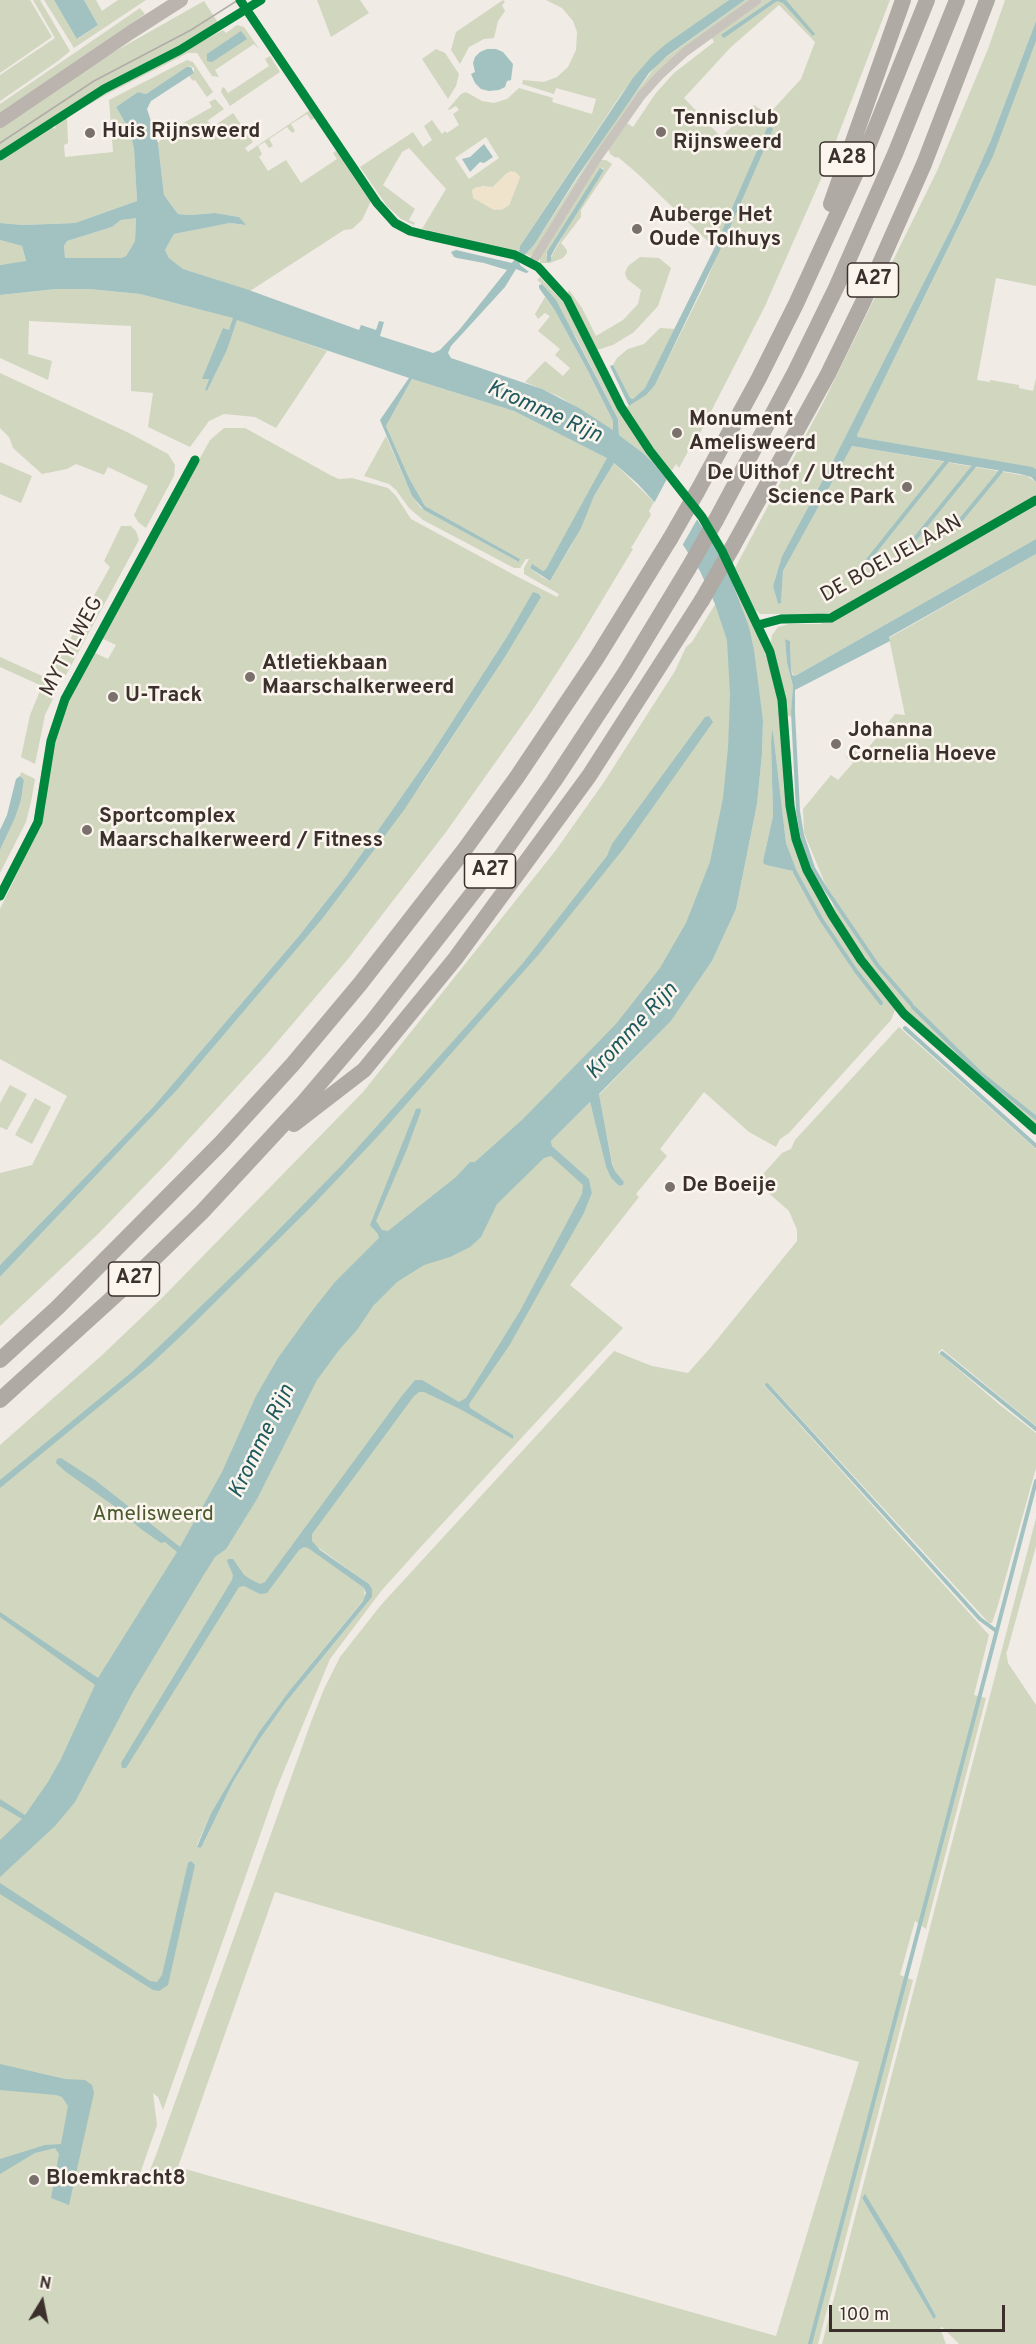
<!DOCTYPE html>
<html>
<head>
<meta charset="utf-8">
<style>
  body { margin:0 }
  #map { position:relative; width:1036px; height:2344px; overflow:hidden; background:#f0ebe5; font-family:Overpass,sans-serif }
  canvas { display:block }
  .north { position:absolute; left:12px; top:2272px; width:60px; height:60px; -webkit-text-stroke:4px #fbf5ee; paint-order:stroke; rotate:10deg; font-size:16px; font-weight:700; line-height:24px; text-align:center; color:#3b302b }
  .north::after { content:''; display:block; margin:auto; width:21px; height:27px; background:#3b302b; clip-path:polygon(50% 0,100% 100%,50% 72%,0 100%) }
  .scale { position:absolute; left:829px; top:2305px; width:176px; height:27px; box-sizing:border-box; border:3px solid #3b302b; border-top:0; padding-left:8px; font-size:18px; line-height:21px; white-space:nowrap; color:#3b302b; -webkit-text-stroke:4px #fbf5ee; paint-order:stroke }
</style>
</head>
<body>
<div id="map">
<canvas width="1036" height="2344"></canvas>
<div class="north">N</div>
<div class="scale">100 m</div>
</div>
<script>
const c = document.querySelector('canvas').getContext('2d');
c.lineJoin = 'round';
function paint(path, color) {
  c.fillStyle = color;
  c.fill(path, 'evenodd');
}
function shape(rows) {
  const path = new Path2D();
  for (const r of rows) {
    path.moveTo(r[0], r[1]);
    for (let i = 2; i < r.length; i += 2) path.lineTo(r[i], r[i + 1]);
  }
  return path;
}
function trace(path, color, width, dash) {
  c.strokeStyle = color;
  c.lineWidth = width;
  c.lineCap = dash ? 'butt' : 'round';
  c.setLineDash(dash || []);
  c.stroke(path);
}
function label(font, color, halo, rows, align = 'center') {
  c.font = font + ' Overpass,sans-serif';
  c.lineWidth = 5;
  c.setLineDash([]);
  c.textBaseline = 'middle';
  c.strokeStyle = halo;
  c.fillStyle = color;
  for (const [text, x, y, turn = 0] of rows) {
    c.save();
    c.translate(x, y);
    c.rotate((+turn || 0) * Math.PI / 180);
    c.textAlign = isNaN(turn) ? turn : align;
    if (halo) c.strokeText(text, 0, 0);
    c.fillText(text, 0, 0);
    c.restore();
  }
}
paint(shape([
  [0,0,30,0,52,37,0,73],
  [33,0,40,0,70,51,58,61,0,101,0,75,55,38],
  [44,0,54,0,78,39,98,25,84,0,96,0,102,11,118,0,146,0,74,48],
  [317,0,360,0,369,13,331,37],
  [503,0,505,2,502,5,505,11,498,21,494,38,484,39,469,47,460,64,451,50,456,32],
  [546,0,729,0,652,56,622,93,520,246,519,251,422,229,446,189,409,148,402,152,383,185,415,209,409,220,415,223,414,225,401,219,387,206,360,167,413,132,423,147,432,140,424,126,432,120,442,134,445,131,447,133,459,125,453,114,459,110,456,106,449,110,448,109,461,94,466,92,482,101,494,103,507,99,519,88,553,98,552,102,592,114,596,99,556,88,554,94,522,84,523,80,544,82,557,77,568,67,576,50,577,32,573,21,562,8],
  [486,137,499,158,469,179,455,158],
  [507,173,520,177,509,205,500,210,481,186,493,187],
  [745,0,753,0,674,57,534,253,530,256,525,254,534,245,615,120,658,63],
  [762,0,890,0,824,172,765,306,700,433,698,433,679,468,676,464,671,472,663,464,625,408,634,403,655,385,706,282,769,127,715,248,639,175,618,157,616,158,610,154,608,149,625,122,633,127,656,93,674,73,714,42,711,36],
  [779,5,815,42,801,79,768,115,754,105,721,137,684,98,730,48],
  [1005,0,1036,0,1036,21,991,140,954,223,834,459,782,556,773,586,778,604,781,603,783,571,852,446,1027,476,1036,482,1036,496,833,612,821,614,760,614,753,608,735,568,824,401,937,171,988,49],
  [204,1,219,24,93,92,0,153,0,128,98,61],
  [140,8,145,14,0,114,0,104],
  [237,25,244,27,260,50,254,44,215,70,219,77,212,76,197,53,188,53,109,93,67,117,68,143,64,145,65,157,113,152,109,100,187,60,193,62,213,92,207,97,195,80,193,81,189,76,194,73,194,68,190,66,146,94,138,92,116,107,130,131,134,149,137,201,75,223,23,225,0,223,0,160,51,126,55,129,56,123,104,94,223,30,226,33],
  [1036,41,1036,286,996,278,977,380,990,382,990,380,1019,385,1019,388,1033,391,1036,378,1036,469,858,437,857,435,984,175],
  [436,49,445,53,459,74,456,86,448,99,422,59],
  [270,56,280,72,230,106,221,92,222,88,224,87,228,93,269,66,265,59],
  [215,99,224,109,207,121,214,126,233,113,253,142,245,148,248,152,310,110,316,118,311,120,307,114,291,124,295,131,292,133,287,127,269,139,273,146,269,148,265,142,258,146,262,154,259,157,268,171,286,160,301,183,337,159,333,153,337,150,371,201,362,220,352,229,344,230,250,291,183,269,169,258,165,250,174,234,230,223,244,225,239,217,215,213,190,215,178,214,164,195,158,143,169,131,212,107,209,102],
  [600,160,606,160,612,164,581,210,581,217,561,243,567,250,567,253,563,258,550,263,540,263,540,257],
  [602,167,604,170,587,193,550,259,546,255],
  [136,217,135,241,126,256,121,258,65,258,64,246,67,241,112,227,121,220],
  [0,240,22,246,26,262,0,265],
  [640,257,659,258,671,268,658,306,634,332,613,345,597,350,567,294,569,290,582,308,596,336,623,320,638,304,641,290,627,279,625,273,628,266],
  [540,277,563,302,669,483,643,453,619,435,618,419,576,337,542,284,537,280],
  [56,289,89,289,140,294,234,318,229,331,223,328,207,378,209,379,205,390,207,391,227,350,237,319,327,351,276,428,255,417,224,414,209,421,190,447,148,427,153,393,131,391,131,326,29,321,28,354,52,361,48,380,0,358,0,295],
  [545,297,554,309,588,371,613,421,613,430,560,397,525,382,545,361,563,376,570,368,555,355,560,349,538,331,550,316,545,313,538,319,535,314],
  [660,328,675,329,645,388,633,399,629,398,613,365,617,358,628,349,644,344],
  [0,373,129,433,168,454,175,465,174,476,146,528,138,522,134,515,148,486,108,467,104,475,76,464,67,469,42,474,13,448,9,437,0,428],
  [412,379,514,411,608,458,546,569,543,571,531,565,530,568,542,577,550,581,571,546,594,496,614,463,654,502,649,511,651,515,631,548,633,549,580,637,534,708,446,832,348,959,266,1055,166,1164,98,1234,0,1326,0,1277,177,1090,323,918,423,782,505,657,541,596,539,594,533,593,508,635,430,756,346,876,298,937,154,1106,0,1265,0,1173,32,1165,67,1096,0,1059,0,909,38,830,45,810,49,770,59,718,93,652,108,659,116,645,101,638,210,440,224,428,245,428,332,476,339,479,352,478,388,488,396,496,411,519,518,577,557,597,559,594,524,574,524,568,529,559,526,559,520,568,514,568,423,520,409,508,396,490,389,484,364,476,386,436,412,496,421,508,519,562,520,559,425,506,409,478,386,426],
  [0,462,32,476,21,503,0,494],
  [1036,505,1036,539,795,676,793,675,791,668,790,641,785,639,787,663,793,686,791,717,787,715,771,642,772,635,778,627,789,624,820,624,838,619],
  [121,526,131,526,136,531,139,540,66,675,54,668,110,567,104,561],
  [1036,554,1036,1126,920,1024,895,999,874,971,835,913,832,900,804,833,803,809,831,775,838,780,853,763,846,757,853,749,862,756,895,714,905,715,889,638],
  [731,575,762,641,773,673,780,716,784,790,791,834,799,860,806,878,832,921,895,1010,891,1020,789,1133,780,1139,776,1147,749,1132,704,1092,660,1149,667,1156,636,1194,639,1197,570,1285,623,1328,418,1550,382,1590,330,1659,276,1790,163,2110,158,2097,153,2093,157,2125,136,2185,144,2185,156,2155,311,1722,324,1689,340,1657,381,1605,614,1351,652,1366,688,1373,711,1347,797,1241,797,1230,789,1211,756,1182,782,1153,791,1149,795,1140,899,1027,1036,1149,1036,1426,942,1349,938,1352,1000,1405,1036,1433,1036,1468,998,1605,992,1623,989,1623,768,1383,764,1385,989,1635,974,1695,986,1698,926,1929,915,1921,900,1975,913,1980,818,2344,0,2344,0,1445,100,1357,162,1298,363,1092,556,850,604,782,675,671,686,647,692,642,719,598,725,607,739,665,741,722,736,797,716,888,664,989,584,1079,532,1130,589,1187,528,1309,584,1213,592,1193,589,1179,552,1146,551,1141,590,1102,606,1167,611,1178,619,1186,623,1185,624,1182,615,1171,612,1163,599,1095,671,1021,712,961,736,909,757,804,762,754,763,720,752,641],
  [773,731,786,843,796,872,770,866,763,861,773,816,771,743],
  [313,1544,369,1584,372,1589,372,1597,286,1702,259,1740,233,1782,202,1846,198,1848,197,1845,211,1813,259,1732,290,1690,365,1598,364,1588,310,1549],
  [275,1892,859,2062,776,2336,178,2167],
  [0,657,60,684,45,715,35,764,21,757,30,715,42,686,0,667],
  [21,772,35,779,31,802,26,822,0,873,0,850,15,818,21,800,24,780,20,776],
  [10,1085,27,1094,7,1130,0,1127,0,1103],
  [35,1098,51,1107,32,1144,15,1135],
  [1036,1518,1036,1546,1007,1652,1006,1651,1008,1663,1036,1705,1036,2344,959,2344,942,2327,940,2328,946,2344,822,2344],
  [865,2195,902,2254,936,2316,933,2318,862,2198]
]), '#d1d6bf');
paint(shape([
  [510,171,516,172,520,177,509,205,503,209,494,210,473,198,472,190,476,187,493,187]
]), '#efe3cc');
paint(shape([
  [54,0,84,0,98,25,77,39],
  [729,0,745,0,667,56,649,73,577,177,534,245,519,261,520,265,529,272,526,273,516,269,505,287,451,346,448,353,451,358,542,389,579,408,613,430,613,421,588,371,554,309,539,288,539,285,542,284,556,300,618,419,619,435,643,453,653,463,684,500,714,545,730,576,749,627,754,650,763,720,762,754,757,804,736,909,712,961,671,1021,599,1094,612,1164,615,1171,624,1182,623,1185,619,1186,611,1178,606,1167,590,1102,551,1141,552,1146,589,1179,592,1193,584,1213,509,1346,469,1404,470,1408,513,1435,513,1439,460,1409,424,1392,419,1392,414,1396,312,1534,312,1541,320,1550,369,1584,372,1589,372,1597,286,1702,259,1740,233,1782,202,1846,200,1848,197,1847,211,1813,259,1732,290,1690,363,1601,366,1593,364,1588,308,1548,304,1547,299,1550,267,1593,260,1594,244,1586,239,1587,126,1768,122,1768,121,1763,232,1580,233,1575,227,1561,228,1559,233,1559,244,1575,250,1579,260,1584,265,1582,401,1397,415,1380,422,1380,459,1402,466,1398,520,1311,582,1194,583,1185,551,1156,544,1158,497,1204,481,1237,470,1247,450,1257,424,1265,397,1282,373,1306,357,1330,339,1350,317,1380,257,1499,226,1549,215,1557,203,1576,133,1692,75,1802,55,1826,0,1877,0,1840,22,1819,0,1806,0,1799,25,1815,48,1782,61,1759,95,1685,0,1617,0,1612,98,1678,177,1552,165,1542,161,1543,141,1529,117,1508,66,1472,56,1463,57,1459,61,1458,95,1480,180,1547,222,1472,256,1396,278,1358,312,1311,335,1282,379,1238,378,1234,370,1225,416,1109,420,1108,421,1111,407,1149,376,1221,382,1230,388,1231,456,1177,470,1162,475,1162,523,1119,616,1024,660,968,686,923,710,862,723,798,728,748,730,695,727,640,715,604,700,571,657,505,638,484,614,463,594,496,581,528,550,581,530,568,532,564,543,571,546,569,607,458,514,411,412,379,386,426,409,478,425,506,520,559,519,562,424,510,412,496,380,420,409,378,237,320,227,350,207,391,205,390,209,379,202,379,223,328,229,330,233,318,140,294,89,289,56,289,0,295,0,265,26,261,22,246,0,240,0,223,23,225,75,223,137,201,134,149,130,131,116,107,138,92,146,94,187,67,191,67,194,73,151,101,147,109,158,143,164,195,178,214,190,215,215,213,239,217,246,225,230,223,174,234,165,250,169,258,183,269,246,289,359,330,361,325,376,330,379,321,384,322,380,336,433,353,440,350,460,329,507,270,484,263,457,258,454,257,451,252,456,250,512,263,519,252,520,246,633,78,652,56,666,44],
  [136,218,135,241,126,256,121,258,65,258,64,246,67,241,112,227,121,220],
  [772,0,786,0,815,34,813,36,783,3,777,1,724,38,721,35],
  [1036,21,1036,41,993,156,857,435,858,437,1032,467,1036,469,1036,482,1031,477,1020,474,852,446,783,571,781,603,778,604,773,586,782,556,834,459,954,223,991,140],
  [241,31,247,39,212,62,207,61,207,54],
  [487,49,496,49,503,52,513,64,511,80,507,81,505,87,499,90,489,91,481,89,475,83,471,74,475,72,473,63,475,57,480,52],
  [771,127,773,129,721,248,655,385,646,395,629,406,610,366,613,365,630,398,633,399,645,388,715,247,767,128],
  [484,144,493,157,484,163,480,162,470,172,462,159,470,157],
  [600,168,604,170,557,245,551,256,551,261,547,262,547,252],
  [1036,539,1036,554,889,637,890,641,795,690,795,711,791,712,793,686,787,663,785,639,790,641,791,668,792,675,795,676],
  [533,592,539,594,541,597,505,657,404,810,323,918,177,1090,0,1277,0,1265,154,1106,298,937,346,876,430,756,508,635],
  [709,716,713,722,624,848,539,954,379,1135,311,1207,183,1334,152,1363,0,1488,0,1480,132,1372,167,1339,255,1254,343,1164,523,963,607,856,612,844,705,717],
  [773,731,786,843,797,872,770,866,764,864,763,861,773,816,771,743,772,732],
  [20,776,24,780,21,800,15,818,0,850,0,830,7,815,16,779],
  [191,1861,195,1865,168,1985,159,1991,153,1990,0,1894,0,1883,150,1981,157,1982,162,1975,188,1863],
  [0,2064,65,2079,85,2080,92,2085,94,2093,69,2205,51,2198,59,2154,55,2148,35,2153,0,2174,0,2159,45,2145,61,2144,68,2106,62,2097,56,2095,0,2090],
  [865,2194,902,2254,936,2316,935,2318,933,2318,862,2198]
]), '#a1c2c1');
paint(shape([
  [668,477,699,516,682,546,653,505]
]), '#f0ebe5');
trace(shape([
  [959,522,1001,471],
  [901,556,974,466],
  [856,575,947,461],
  [793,712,798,811,802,835,813,868,825,888,878,966,911,1004],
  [795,872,821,919,856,971,881,1003],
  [913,1007,980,1073,1036,1118],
  [905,1028,1036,1146],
  [942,1353,1036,1429],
  [767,1385,980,1619,995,1630],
  [810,2344,1036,1481]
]), '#a1c2c1', 4);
trace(shape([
  [240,0,377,203,395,223,410,231,426,235,515,255,538,267,567,299,621,407,650,451,702,517,722,551,770,652,782,700,790,806,796,839,807,870,832,915,861,960,904,1014,1036,1130],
  [532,263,596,160,641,96,660,75,685,52,757,0],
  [758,625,781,619,831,618,1036,500],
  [0,896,38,822,51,741,65,699,195,460]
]), '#c9c3be', 9);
trace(shape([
  [0,121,131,32,181,0]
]), '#bab3ae', 14);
trace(shape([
  [831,204,903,0],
  [697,492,759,378,796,304,867,149,927,0],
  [716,520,795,372,836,288,895,154,957,0],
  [732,548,828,374,863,302,924,164,987,0],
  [294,1124,364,1070,455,959,589,776,702,600],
  [0,1360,57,1308,221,1143,293,1064,360,984,465,849,517,777,596,659,670,539],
  [0,1400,131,1281,202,1212,303,1103,372,1022,500,858,554,781,625,673,688,569]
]), '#afaaa4', 16);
trace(shape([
  [0,143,94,81,191,30,238,0]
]), '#b1aca8', 1.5);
trace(shape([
  [670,539,697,492],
  [688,569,716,520],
  [702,600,732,548]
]), '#afaaa4', 16);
trace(shape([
  [240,0,377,203,395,223,410,231,426,235,515,255,538,267,567,299,621,407,650,451,702,517,722,551,770,652,782,700,790,806,796,839,807,870,832,915,861,960,904,1014,1036,1130],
  [0,156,104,89,180,50,261,0],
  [758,625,781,619,831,618,1036,500],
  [0,896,38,822,51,741,65,699,195,460]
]), '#00873e', 9);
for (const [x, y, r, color] of [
  [661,132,6,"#7a716c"],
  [90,133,6,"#7a716c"],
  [637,229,6,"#7a716c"],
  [677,433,6,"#7a716c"],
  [907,487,6,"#7a716c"],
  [250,677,6,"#7a716c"],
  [113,697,6,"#7a716c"],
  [836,744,6,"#7a716c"],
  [87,830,6,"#7a716c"],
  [670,1187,6,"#7a716c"],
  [34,2180,6,"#7a716c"]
]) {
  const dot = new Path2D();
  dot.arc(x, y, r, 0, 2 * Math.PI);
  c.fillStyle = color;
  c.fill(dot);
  trace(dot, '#fbf5ee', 2);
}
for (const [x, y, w] of [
  [847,159,54],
  [873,280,51],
  [490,871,51],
  [134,1279,51]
]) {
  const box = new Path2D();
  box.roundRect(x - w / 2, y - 17, w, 34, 4.5);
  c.fillStyle = '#fbf5ee';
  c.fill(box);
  trace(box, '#3b302b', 1.5);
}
label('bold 20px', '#3b302b', null, [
  ["A28",847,159],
  ["A27",873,280],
  ["A27",490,871],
  ["A27",134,1279]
]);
label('bold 21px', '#3b302b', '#fbf5ee', [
  ["Tennisclub",673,120],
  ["Rijnsweerd",673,144],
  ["Huis Rijnsweerd",102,133],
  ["Auberge Het",649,217],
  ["Oude Tolhuys",649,241],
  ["Monument",689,421],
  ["Amelisweerd",689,445],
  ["De Uithof / Utrecht",895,475,"right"],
  ["Science Park",895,499,"right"],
  ["Atletiekbaan",262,665],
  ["Maarschalkerweerd",262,689],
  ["U-Track",125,697],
  ["Johanna",848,732],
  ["Cornelia Hoeve",848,756],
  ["Sportcomplex",99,818],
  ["Maarschalkerweerd / Fitness",99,842],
  ["De Boeije",682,1187],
  ["Bloemkracht8",46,2180]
], 'left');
label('21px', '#3b302b', '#fbf5ee', [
  ["DE BOEIJELAAN",892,560,-29],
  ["MYTYLWEG",73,647,-62]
]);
label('21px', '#4a5a2e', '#fbf5ee', [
  ["Amelisweerd",153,1516]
]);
label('italic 22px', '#1f5a5e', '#fbf5ee', [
  ["Kromme Rijn",544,413,24],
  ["Kromme Rijn",633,1032,-47],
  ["Kromme Rijn",263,1442,-64]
]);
</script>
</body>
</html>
